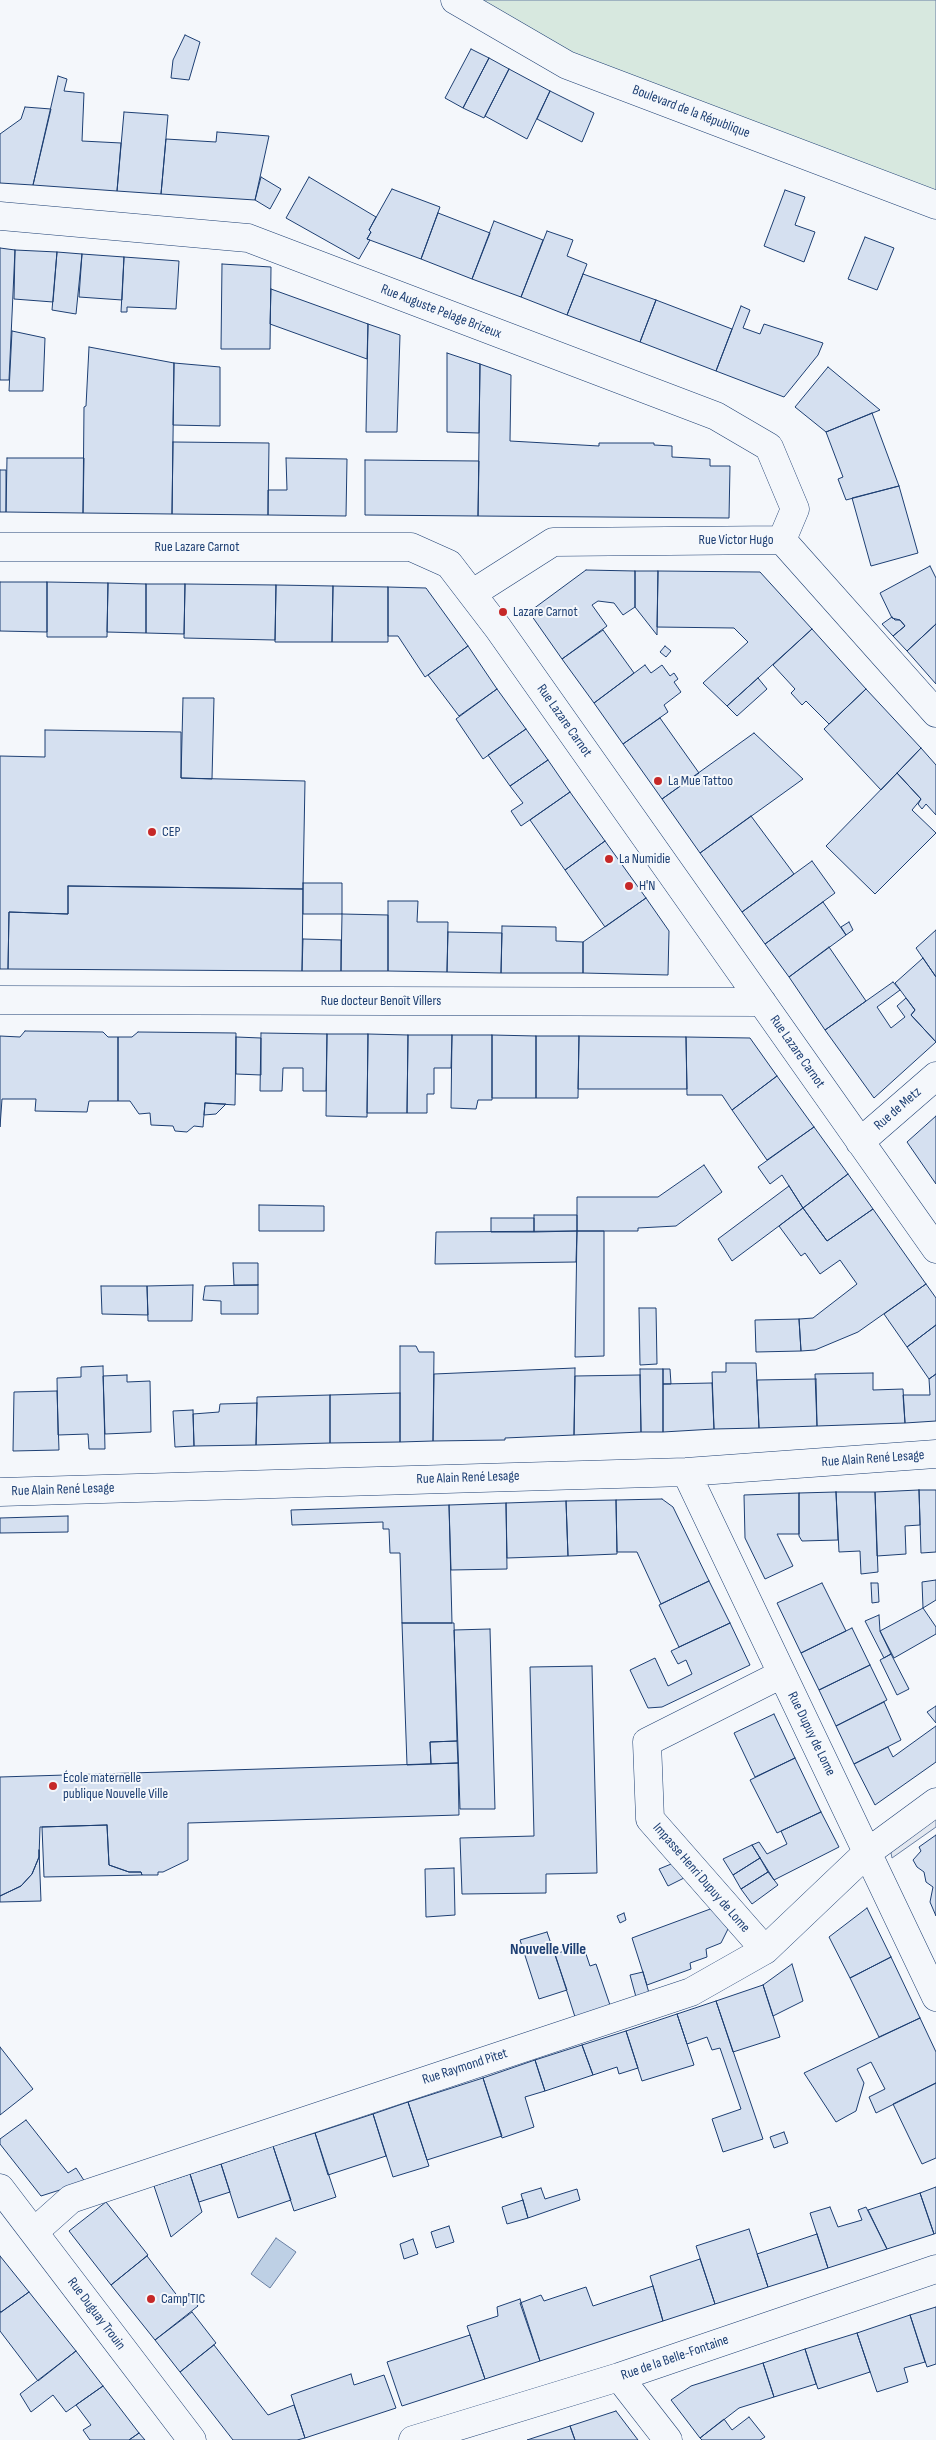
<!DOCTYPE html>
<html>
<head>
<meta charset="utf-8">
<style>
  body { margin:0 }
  canvas { display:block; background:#f4f7fb }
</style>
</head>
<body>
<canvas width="936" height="2440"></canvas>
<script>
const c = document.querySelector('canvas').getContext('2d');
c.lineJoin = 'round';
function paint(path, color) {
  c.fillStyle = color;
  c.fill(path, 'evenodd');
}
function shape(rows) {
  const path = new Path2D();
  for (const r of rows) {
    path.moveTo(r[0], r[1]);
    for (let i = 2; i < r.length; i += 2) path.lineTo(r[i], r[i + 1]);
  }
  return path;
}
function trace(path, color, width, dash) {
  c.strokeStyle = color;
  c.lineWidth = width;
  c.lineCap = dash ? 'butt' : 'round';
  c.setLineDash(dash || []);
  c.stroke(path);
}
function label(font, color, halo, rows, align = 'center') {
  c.font = font + ' "Sofia Sans Condensed",sans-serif';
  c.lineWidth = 4;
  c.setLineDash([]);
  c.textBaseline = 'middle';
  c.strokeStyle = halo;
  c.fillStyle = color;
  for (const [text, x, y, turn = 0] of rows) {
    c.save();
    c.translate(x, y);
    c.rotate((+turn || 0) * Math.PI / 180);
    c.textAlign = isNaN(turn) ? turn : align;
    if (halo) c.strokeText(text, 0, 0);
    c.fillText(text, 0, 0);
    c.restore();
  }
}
const green = shape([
  [455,0,936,0,936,205,567,65,455,0]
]);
paint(green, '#d7e8df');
trace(green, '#687fa3', 1);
const parking = shape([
  [936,1802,936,1827,892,1858,888,1837,936,1802]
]);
paint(parking, '#e3e8f0');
trace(parking, '#687fa3', 1);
const water = shape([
  [276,2238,296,2252,270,2288,251,2274,276,2238]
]);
paint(water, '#bed0e5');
trace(water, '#687fa3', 1);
const building = shape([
  [185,35,200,42,189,80,171,78,173,60,185,35],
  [471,49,489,58,463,108,445,98,471,49],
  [489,58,509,69,484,118,463,108,489,58],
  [509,69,550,91,527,139,485,116,509,69],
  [58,76,67,79,64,91,84,93,82,141,121,143,117,191,33,185,58,76],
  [550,91,594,113,582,142,537,119,550,91],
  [25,107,51,109,33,185,0,183,0,134,21,119,25,107],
  [124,112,168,115,161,194,117,191,124,112],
  [217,132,269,136,255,200,161,194,166,139,216,142,217,132],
  [261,177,281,189,270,209,255,200,261,177],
  [309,177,376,217,369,230,371,232,367,239,370,240,359,259,286,218,309,177],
  [392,189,440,207,421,259,367,239,371,232,369,230,392,189],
  [785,190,805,197,795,225,815,232,804,262,764,246,785,190],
  [438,213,490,233,472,279,421,259,438,213],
  [494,221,543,240,521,297,472,279,494,221],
  [547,231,573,240,567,256,587,264,567,315,521,297,547,231],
  [865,237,894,248,877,290,848,279,865,237],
  [0,248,15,250,9,380,0,380,0,248],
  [15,250,57,252,53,302,14,299,15,250],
  [57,252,82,254,76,314,52,310,57,252],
  [82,254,124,257,122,300,79,297,82,254],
  [124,257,179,261,176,309,127,307,127,312,121,312,124,257],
  [222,264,271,267,270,349,221,349,222,264],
  [583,274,656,300,640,342,567,315,583,274],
  [271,289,368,324,367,359,270,324,271,289],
  [656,300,732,329,716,371,640,342,656,300],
  [741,306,750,310,743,328,760,334,764,324,823,343,818,355,784,397,716,371,741,306],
  [368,324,400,335,397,432,366,432,368,324],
  [12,331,45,338,43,391,9,391,12,331],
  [89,347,174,363,172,514,83,513,84,407,86,406,89,347],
  [447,353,480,364,479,433,447,432,447,353],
  [174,363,220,367,220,426,173,425,174,363],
  [480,364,511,375,510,441,599,446,599,443,654,443,654,445,672,446,672,457,710,459,710,466,730,466,729,518,478,516,480,364],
  [828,367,880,410,826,432,795,407,828,367],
  [872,413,899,486,846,500,838,479,843,477,826,432,872,413],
  [173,442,269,443,268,515,172,514,173,442],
  [7,458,84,458,83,513,6,512,7,458],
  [286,458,347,459,346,516,268,515,268,490,287,490,286,458],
  [365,460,479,461,478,516,365,515,365,460],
  [0,470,6,470,6,512,0,512,0,470],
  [899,486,918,553,871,566,852,498,899,486],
  [930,566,936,578,936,624,907,651,893,636,905,626,900,620,892,618,880,593,930,566],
  [586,570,635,571,635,607,623,615,614,603,598,601,592,605,607,626,562,659,529,612,586,570],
  [635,571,658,571,657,635,635,607,635,571],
  [658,571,760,572,812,629,727,706,703,683,748,642,734,628,657,627,658,571],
  [0,582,47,582,47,632,0,631,0,582],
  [47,582,108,583,107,637,47,637,47,582],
  [108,583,146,584,146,633,107,632,108,583],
  [146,584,185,584,184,634,146,633,146,584],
  [185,584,276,585,275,640,184,638,185,584],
  [276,585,333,586,332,642,275,642,276,585],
  [333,586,388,587,388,642,332,642,333,586],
  [388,587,426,588,468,646,425,677,398,636,388,636,388,587],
  [892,617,895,620,900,620,905,626,893,636,882,624,892,617],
  [936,624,936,684,907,651,936,624],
  [812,629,866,689,829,724,806,701,802,705,791,693,795,689,773,665,812,629],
  [603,630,634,673,594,703,562,659,603,630],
  [468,646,497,689,459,716,428,675,468,646],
  [665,646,671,651,666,657,660,652,665,646],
  [645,665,651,673,662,665,670,676,674,673,678,679,674,682,681,692,664,705,668,712,623,744,594,703,645,665],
  [758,678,767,689,737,716,727,706,758,678],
  [497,689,526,729,483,759,456,719,497,689],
  [866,689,921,748,881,790,824,729,866,689],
  [183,698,214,698,212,779,181,778,183,698],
  [660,718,699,773,662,799,623,744,660,718],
  [526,729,548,760,510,786,488,755,526,729],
  [45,730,181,732,181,778,305,781,303,889,68,886,68,914,9,912,8,969,0,969,0,756,45,757,45,730],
  [754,733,803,779,700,853,662,799,754,733],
  [921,748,936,765,936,815,926,804,922,809,918,804,921,799,897,773,921,748],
  [548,760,570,792,521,826,511,811,523,803,510,786,548,760],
  [897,773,921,799,912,810,936,833,875,894,826,846,897,773],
  [570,792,605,841,565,870,530,820,570,792],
  [751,816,794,874,742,912,700,853,751,816],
  [605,841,646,898,605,927,565,870,605,841],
  [812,861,835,893,765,944,742,912,812,861],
  [303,883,342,883,342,914,303,914,303,883],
  [68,886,303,889,302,971,8,969,9,912,68,914,68,886],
  [646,898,669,931,668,975,583,973,583,942,646,898],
  [388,901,418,901,417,922,448,922,447,972,388,971,388,901],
  [823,902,846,935,789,977,765,944,823,902],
  [342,914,388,915,388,971,341,971,342,914],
  [849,922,853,930,846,935,841,927,849,922],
  [502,926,556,927,556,941,583,942,583,973,501,973,502,926],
  [936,930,936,977,916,948,936,930],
  [448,932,502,933,501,973,447,972,448,932],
  [303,939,341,940,341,971,302,971,303,939],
  [829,947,866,1001,825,1030,789,977,829,947],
  [923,958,936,977,936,1042,911,1015,915,1010,895,983,923,958],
  [893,982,900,990,877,1007,891,1028,905,1017,897,1006,906,998,915,1010,911,1015,936,1042,874,1098,825,1030,893,982],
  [25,1031,103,1032,108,1037,118,1037,118,1101,89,1101,87,1112,35,1111,36,1099,2,1099,0,1127,0,1036,20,1037,25,1031],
  [138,1032,236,1033,235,1105,205,1103,203,1127,194,1126,187,1132,175,1131,173,1126,151,1125,150,1113,139,1114,130,1101,118,1101,118,1037,132,1037,138,1032],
  [261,1033,327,1034,326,1091,303,1091,303,1068,283,1068,282,1091,260,1091,261,1033],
  [327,1034,368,1034,367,1117,326,1116,327,1034],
  [368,1034,408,1035,407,1113,367,1113,368,1034],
  [408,1035,452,1035,451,1068,434,1068,434,1094,427,1094,427,1113,407,1113,408,1035],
  [452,1035,492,1035,492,1100,478,1100,476,1109,451,1108,452,1035],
  [492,1035,536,1036,536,1098,492,1098,492,1035],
  [536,1036,579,1036,578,1098,536,1098,536,1036],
  [579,1036,686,1037,687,1089,578,1089,579,1036],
  [236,1037,261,1038,261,1075,236,1074,236,1037],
  [686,1037,750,1038,777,1076,732,1110,722,1095,687,1095,686,1037],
  [777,1076,814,1127,767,1160,732,1110,777,1076],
  [205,1103,226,1104,216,1114,204,1115,205,1103],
  [936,1116,936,1184,907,1142,936,1116],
  [814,1127,848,1174,803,1208,782,1175,770,1184,758,1167,814,1127],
  [704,1165,722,1192,676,1226,638,1228,638,1231,577,1231,577,1197,658,1197,704,1165],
  [848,1174,873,1209,827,1241,803,1208,848,1174],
  [789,1186,803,1208,732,1261,718,1239,789,1186],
  [259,1205,324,1206,324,1231,259,1231,259,1205],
  [803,1208,827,1241,873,1209,926,1284,858,1332,815,1350,801,1351,799,1319,813,1318,857,1284,840,1260,820,1274,805,1253,801,1256,779,1226,803,1208],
  [534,1215,577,1215,577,1231,534,1232,534,1215],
  [491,1218,534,1218,534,1232,491,1232,491,1218],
  [577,1231,604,1231,604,1356,575,1357,577,1231],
  [577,1231,576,1262,435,1264,436,1232,577,1231],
  [233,1263,258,1263,258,1285,234,1285,233,1263],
  [926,1284,936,1298,936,1325,907,1347,884,1314,926,1284],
  [193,1285,192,1321,148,1321,147,1286,193,1285],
  [258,1285,258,1314,221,1314,221,1301,203,1300,205,1286,258,1285],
  [101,1286,147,1286,148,1315,102,1314,101,1286],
  [639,1308,656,1308,657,1364,640,1365,639,1308],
  [799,1319,801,1351,756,1352,755,1320,799,1319],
  [936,1325,936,1374,929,1379,907,1347,936,1325],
  [400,1346,416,1346,419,1352,434,1352,433,1441,400,1442,400,1346],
  [726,1363,756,1363,759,1428,714,1429,712,1372,726,1372,726,1363],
  [103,1366,105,1449,89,1449,88,1434,58,1435,57,1378,81,1377,81,1367,103,1366],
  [575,1368,574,1435,505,1438,505,1440,433,1441,434,1374,575,1368],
  [640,1369,663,1369,663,1432,641,1432,640,1369],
  [663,1369,670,1369,671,1384,663,1384,663,1369],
  [873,1373,873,1390,903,1389,905,1423,817,1426,815,1374,873,1373],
  [936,1374,936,1421,905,1423,903,1395,930,1395,929,1379,936,1374],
  [127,1375,127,1382,150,1381,151,1432,105,1434,103,1376,127,1375],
  [640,1375,641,1432,574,1435,575,1376,640,1375],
  [816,1379,817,1426,759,1428,757,1380,816,1379],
  [712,1383,714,1429,663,1432,663,1384,712,1383],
  [57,1391,59,1450,13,1451,14,1392,57,1391],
  [400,1393,400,1442,330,1443,330,1395,400,1393],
  [330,1395,330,1443,256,1445,257,1397,330,1395],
  [257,1403,256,1445,194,1446,193,1414,219,1412,220,1404,257,1403],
  [193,1410,194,1446,175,1447,173,1411,193,1410],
  [919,1490,920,1525,905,1526,906,1554,877,1556,875,1492,919,1490],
  [919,1490,936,1490,936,1552,921,1553,919,1490],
  [836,1492,875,1492,878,1572,861,1574,860,1551,839,1552,836,1492],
  [836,1492,838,1540,802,1541,799,1536,799,1493,836,1492],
  [799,1493,799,1534,777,1534,793,1566,765,1579,745,1538,744,1495,799,1493],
  [662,1499,673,1507,709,1581,661,1604,637,1552,617,1552,616,1500,662,1499],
  [616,1500,617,1554,568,1556,566,1501,616,1500],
  [566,1501,568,1556,507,1558,506,1503,566,1501],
  [506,1503,507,1569,451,1570,449,1505,506,1503],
  [449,1505,452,1623,402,1623,400,1553,390,1553,389,1529,383,1529,383,1522,292,1525,291,1510,449,1505],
  [68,1516,68,1532,0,1533,0,1518,68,1516],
  [936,1580,936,1600,923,1608,922,1582,936,1580],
  [709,1581,730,1623,679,1647,659,1605,709,1581],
  [822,1583,846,1631,801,1653,777,1603,822,1583],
  [871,1583,878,1583,879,1602,872,1603,871,1583],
  [923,1608,936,1627,936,1634,894,1658,880,1631,923,1608],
  [879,1615,880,1631,891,1654,884,1658,865,1621,879,1615],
  [402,1623,454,1623,457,1741,430,1742,431,1764,407,1765,402,1623],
  [730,1623,750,1665,662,1707,648,1708,630,1670,655,1658,668,1686,692,1674,686,1660,678,1664,671,1651,730,1623],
  [852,1628,870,1665,819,1690,801,1653,852,1628],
  [490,1629,495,1809,460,1809,454,1630,490,1629],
  [891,1654,909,1689,897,1695,880,1660,891,1654],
  [870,1665,887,1700,836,1726,819,1690,870,1665],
  [592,1666,597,1873,546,1874,546,1893,462,1894,460,1838,534,1836,530,1667,592,1666],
  [884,1702,901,1740,854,1764,836,1726,884,1702],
  [936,1706,936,1723,927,1712,936,1706],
  [774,1714,795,1758,755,1777,734,1733,774,1714],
  [936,1726,936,1762,875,1805,854,1764,888,1747,893,1757,936,1726],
  [457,1741,458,1763,431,1764,430,1742,457,1741],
  [795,1758,821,1812,777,1833,750,1780,795,1758],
  [458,1763,459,1815,188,1823,188,1860,163,1872,158,1872,158,1875,142,1875,141,1872,129,1872,109,1865,107,1825,40,1827,39,1857,32,1874,21,1886,0,1896,0,1777,458,1763],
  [821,1812,839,1847,774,1880,752,1845,759,1842,767,1854,787,1844,781,1831,821,1812],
  [107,1825,109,1865,129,1872,141,1872,142,1875,44,1877,42,1827,107,1825],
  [936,1835,936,1916,930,1902,933,1887,926,1882,924,1872,917,1867,913,1860,921,1851,919,1847,936,1835],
  [752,1845,760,1858,733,1875,723,1859,752,1845],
  [39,1850,41,1901,0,1902,0,1896,21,1886,32,1874,39,1857,39,1850],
  [760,1858,768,1872,741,1889,733,1875,760,1858],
  [676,1862,684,1878,668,1886,659,1869,676,1862],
  [454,1868,455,1915,426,1917,425,1869,454,1868],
  [768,1872,778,1885,752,1904,741,1889,768,1872],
  [713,1908,728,1929,721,1943,706,1949,707,1957,690,1963,691,1969,647,1985,632,1938,713,1908],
  [867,1908,891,1957,850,1978,829,1937,867,1908],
  [624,1913,626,1920,620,1923,617,1916,624,1913],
  [547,1932,567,1990,539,1999,520,1940,547,1932],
  [583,1945,590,1966,596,1964,611,2008,576,2020,555,1954,583,1945],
  [891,1957,920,2018,879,2037,850,1978,891,1957],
  [792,1964,803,2001,773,2016,763,1985,792,1964],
  [643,1972,649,1993,636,1997,630,1975,643,1972],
  [763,1985,780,2037,733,2052,716,2001,763,1985],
  [716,2001,763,2139,723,2152,712,2119,741,2109,720,2048,712,2050,707,2037,687,2044,677,2014,716,2001],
  [677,2014,694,2065,642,2081,626,2031,677,2014],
  [920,2018,936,2052,936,2083,876,2113,869,2097,885,2089,871,2062,857,2069,864,2083,856,2111,836,2122,804,2073,920,2018],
  [626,2031,638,2068,619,2074,617,2067,593,2075,582,2045,626,2031],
  [582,2045,593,2075,545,2091,535,2060,582,2045],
  [0,2047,33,2089,0,2115,0,2047],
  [535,2060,545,2091,525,2097,534,2127,502,2138,483,2078,535,2060],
  [483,2078,502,2136,427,2160,408,2102,483,2078],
  [936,2083,936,2158,922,2164,893,2104,936,2083],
  [408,2102,429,2166,393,2177,373,2114,408,2102],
  [373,2114,386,2156,328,2175,315,2133,373,2114],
  [26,2120,68,2173,76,2168,85,2182,41,2196,0,2144,0,2139,26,2120],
  [784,2132,788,2143,774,2148,770,2137,784,2132],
  [315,2133,336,2197,294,2211,273,2146,315,2133],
  [273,2146,291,2200,238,2218,221,2164,273,2146],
  [221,2164,230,2192,199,2202,190,2174,221,2164],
  [190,2174,202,2212,171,2237,154,2186,190,2174],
  [936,2187,936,2233,934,2234,920,2193,936,2187],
  [541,2188,545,2199,577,2189,580,2200,528,2218,521,2194,541,2188],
  [920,2193,934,2234,887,2249,868,2210,920,2193],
  [523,2200,528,2218,507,2224,502,2207,523,2200],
  [106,2202,148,2255,111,2285,69,2231,106,2202],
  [830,2207,838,2227,862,2220,858,2210,866,2207,887,2249,828,2268,810,2213,830,2207],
  [449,2226,454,2242,436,2248,431,2232,449,2226],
  [749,2229,768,2287,715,2304,696,2246,749,2229],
  [817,2234,828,2268,768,2287,757,2254,817,2234],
  [413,2239,418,2254,404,2259,400,2244,413,2239],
  [0,2256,29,2292,1,2312,0,2311,0,2256],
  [147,2256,182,2302,190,2296,198,2306,155,2340,111,2285,147,2256],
  [700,2259,715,2304,663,2321,650,2276,700,2259],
  [653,2286,663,2321,540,2361,520,2303,541,2295,544,2301,586,2287,593,2306,653,2286],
  [29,2292,76,2351,38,2381,0,2331,0,2313,29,2292],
  [520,2299,540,2361,485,2379,467,2326,498,2316,497,2307,520,2299],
  [936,2307,936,2364,927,2367,910,2315,936,2307],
  [192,2312,216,2343,180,2372,155,2340,192,2312],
  [910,2315,925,2362,904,2368,908,2382,877,2392,857,2333,910,2315],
  [857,2333,870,2372,818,2389,805,2349,857,2333],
  [470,2335,485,2379,402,2406,387,2362,470,2335],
  [214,2345,268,2415,294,2405,305,2438,297,2440,233,2440,180,2372,214,2345],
  [805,2349,816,2384,774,2397,763,2363,805,2349],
  [76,2351,103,2386,66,2412,53,2395,31,2412,20,2394,76,2351],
  [763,2363,774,2397,739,2408,700,2438,671,2400,691,2386,763,2363],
  [351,2374,354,2385,384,2375,396,2408,305,2438,291,2395,351,2374],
  [103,2386,139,2433,129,2440,90,2440,83,2430,91,2425,76,2405,103,2386],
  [616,2411,638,2440,575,2440,570,2426,616,2411],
  [749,2417,765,2437,760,2440,702,2440,700,2438,724,2419,732,2430,749,2417],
  [570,2426,575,2440,527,2440,570,2426],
  [139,2433,145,2440,129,2440,139,2433]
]);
paint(building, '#d5e0f0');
trace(building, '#1d3f73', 1);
const street = shape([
  [455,0,567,65,936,205],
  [0,216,248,238,716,416,769,447,795,509,782,540],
  [0,547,411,547,449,564,498,628,936,1249],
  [473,593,553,542,782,540,936,713],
  [0,1000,762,1002],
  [860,1142,936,1076],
  [686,1472,936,1997],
  [0,1492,686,1472,936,1454],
  [765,1950,650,1819,647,1742,782,1674],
  [0,2188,192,2440],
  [34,2232,71,2199,691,1992,765,1950,868,1852,936,1802],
  [619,2377,668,2440],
  [413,2440,619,2377,936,2269]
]);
trace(street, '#1d3f73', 29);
trace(street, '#f4f7fb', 28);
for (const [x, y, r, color] of [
  [503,612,5,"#c62828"],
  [658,781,5,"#c62828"],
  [152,832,5,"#c62828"],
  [609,859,5,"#c62828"],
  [629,886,5,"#c62828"],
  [53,1786,5,"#c62828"],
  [151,2299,5,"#c62828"]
]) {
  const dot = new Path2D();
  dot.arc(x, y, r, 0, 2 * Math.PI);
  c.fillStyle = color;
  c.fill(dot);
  trace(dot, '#f4f7fb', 2);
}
label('14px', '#1d3f73', '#f4f7fb', [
  ["Boulevard de la République",691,112,21],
  ["Rue Auguste Pelage Brizeux",441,312,21],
  ["Rue Victor Hugo",736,540],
  ["Rue Lazare Carnot",197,547],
  ["Rue Lazare Carnot",564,721,55],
  ["Rue docteur Benoît Villers",381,1001],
  ["Rue Lazare Carnot",797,1052,55],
  ["Rue de Metz",898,1109,-41],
  ["Rue Alain René Lesage",873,1459,-4],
  ["Rue Alain René Lesage",468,1478,-2],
  ["Rue Alain René Lesage",63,1490,-2],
  ["Rue Dupuy de Lome",811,1734,64],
  ["Impasse Henri Dupuy de Lome",701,1878,49],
  ["Rue Raymond Pitet",465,2067,-18],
  ["Rue Duguay Trouin",96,2314,53],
  ["Rue de la Belle-Fontaine",675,2358,-19]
]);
label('14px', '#1d3f73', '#f4f7fb', [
  ["Lazare Carnot",513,612],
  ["La Mue Tattoo",668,781],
  ["CEP",162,832],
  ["La Numidie",619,859],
  ["H'N",639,886],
  ["École maternelle",63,1778],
  ["publique Nouvelle Ville",63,1794],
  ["Camp'TIC",161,2299]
], 'left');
label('bold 16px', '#1d3f73', '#f4f7fb', [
  ["Nouvelle Ville",548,1950]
]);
</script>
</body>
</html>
